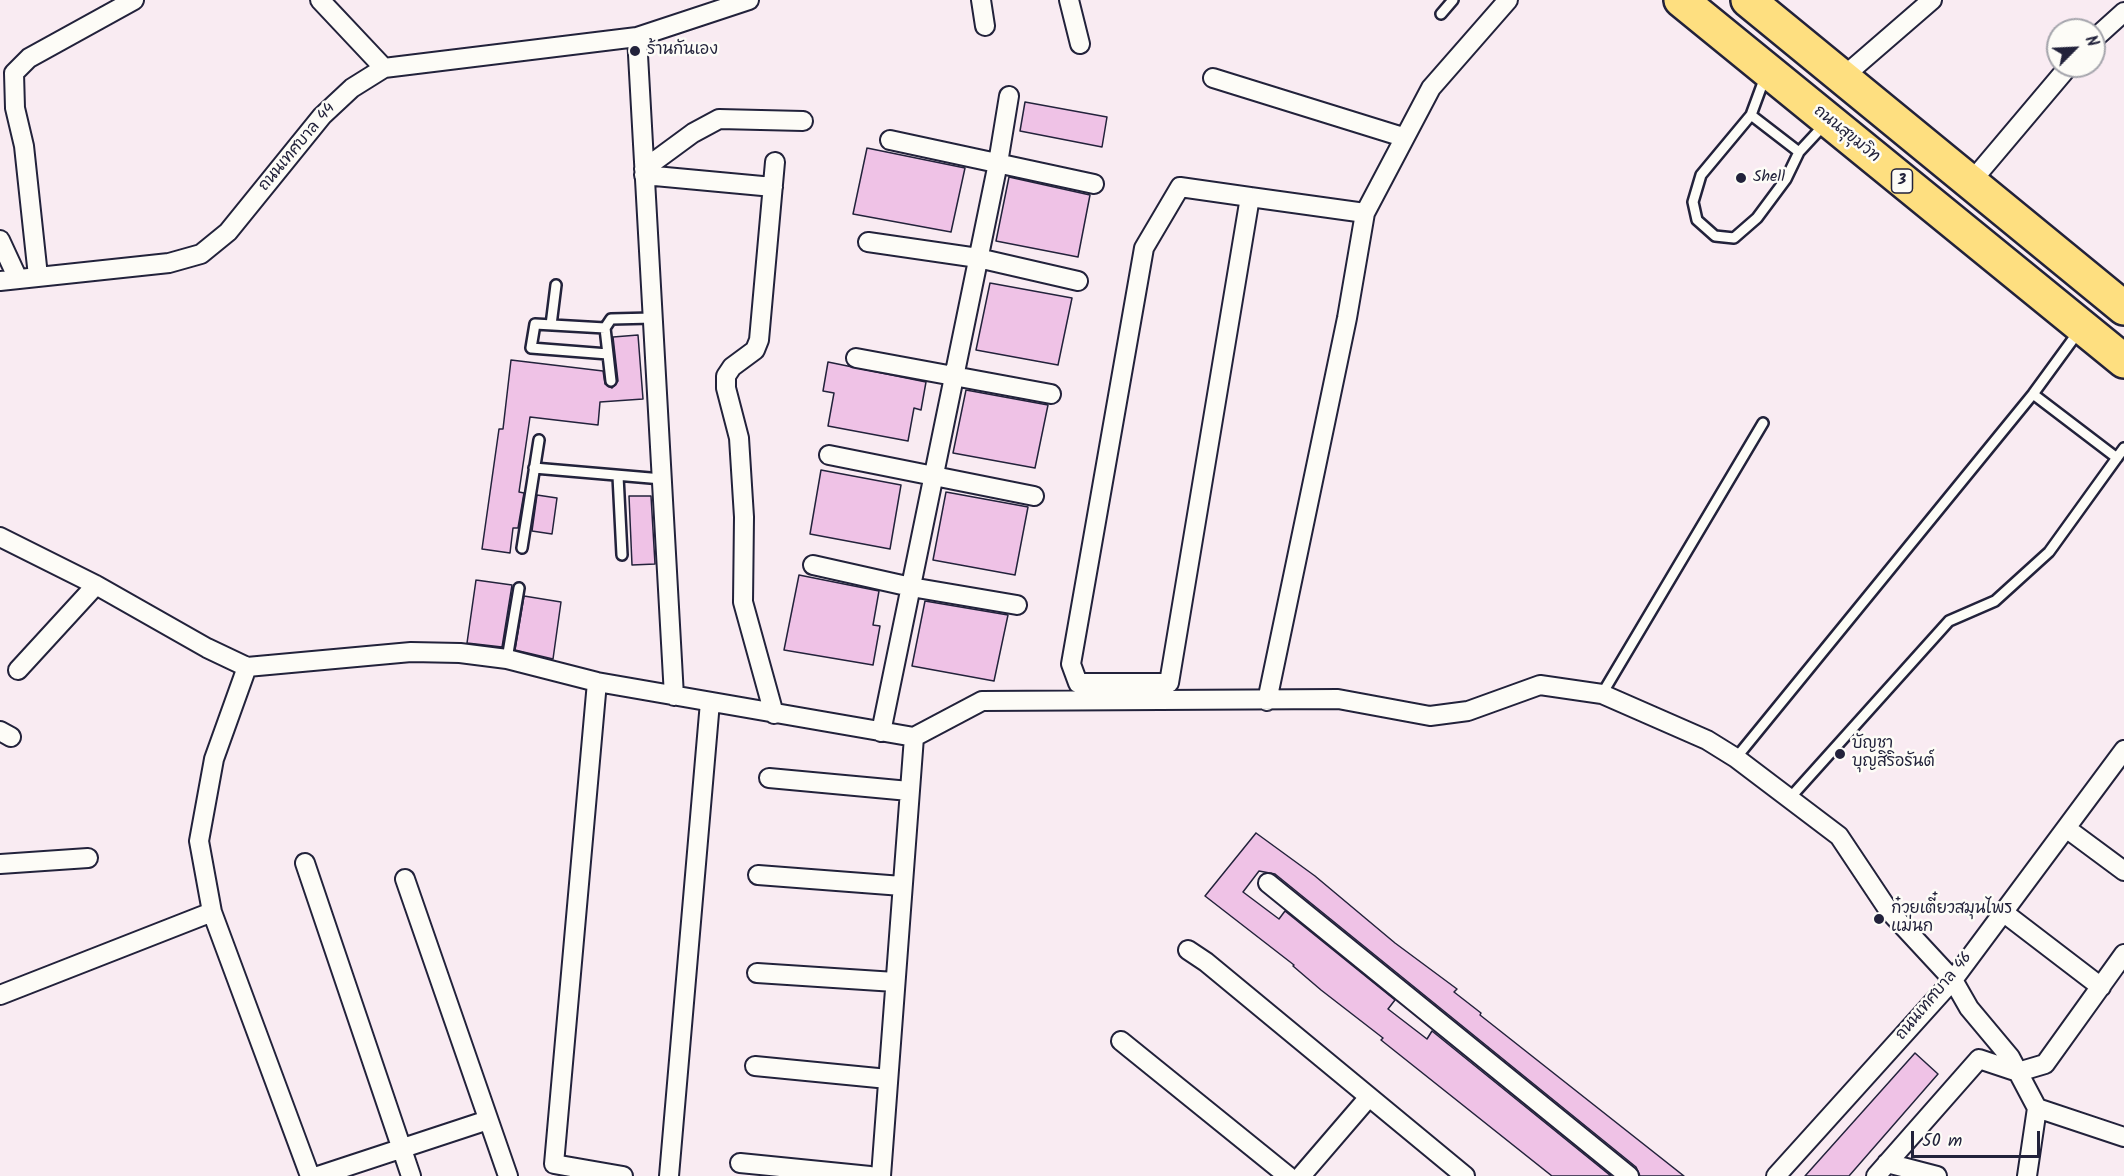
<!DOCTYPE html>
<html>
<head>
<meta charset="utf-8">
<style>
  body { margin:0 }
  #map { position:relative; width:2124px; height:1176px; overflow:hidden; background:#f9ebf2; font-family:Kalam,sans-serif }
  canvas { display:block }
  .north { position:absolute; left:2046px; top:18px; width:60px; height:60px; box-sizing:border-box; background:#fdfcf7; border:2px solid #a5a5ac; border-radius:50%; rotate:66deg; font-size:16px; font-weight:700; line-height:24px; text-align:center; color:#22223b }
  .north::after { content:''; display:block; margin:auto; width:21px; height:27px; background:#22223b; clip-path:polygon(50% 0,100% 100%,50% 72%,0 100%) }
  .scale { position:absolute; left:1911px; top:1131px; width:129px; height:27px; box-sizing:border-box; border:3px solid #22223b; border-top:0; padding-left:8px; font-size:18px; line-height:21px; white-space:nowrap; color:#22223b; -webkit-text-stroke:4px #fdfcf7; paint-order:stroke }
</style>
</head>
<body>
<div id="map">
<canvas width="2124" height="1176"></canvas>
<div class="north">N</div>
<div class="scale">50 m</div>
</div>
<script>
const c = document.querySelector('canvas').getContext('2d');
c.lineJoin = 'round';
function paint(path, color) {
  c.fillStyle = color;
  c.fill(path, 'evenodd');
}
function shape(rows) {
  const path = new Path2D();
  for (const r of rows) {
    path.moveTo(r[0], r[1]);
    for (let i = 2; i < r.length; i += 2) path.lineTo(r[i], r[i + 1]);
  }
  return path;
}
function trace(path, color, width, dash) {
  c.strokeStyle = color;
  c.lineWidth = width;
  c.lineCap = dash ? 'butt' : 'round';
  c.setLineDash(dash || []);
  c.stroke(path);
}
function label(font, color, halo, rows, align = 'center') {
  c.font = font + ' Kalam,"Playpen Sans Thai",sans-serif';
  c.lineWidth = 5;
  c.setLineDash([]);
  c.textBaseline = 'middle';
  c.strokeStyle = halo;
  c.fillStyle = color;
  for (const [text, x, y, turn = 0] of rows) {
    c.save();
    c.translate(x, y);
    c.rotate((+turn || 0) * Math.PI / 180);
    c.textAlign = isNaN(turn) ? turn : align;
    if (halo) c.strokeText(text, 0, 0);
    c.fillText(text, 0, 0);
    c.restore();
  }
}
const building = shape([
  [1025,102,1107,117,1102,147,1020,131,1025,102],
  [867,148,965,168,951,232,853,214,867,148],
  [1009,177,1090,195,1078,257,996,241,1009,177],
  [990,283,1072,298,1058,365,976,350,990,283],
  [638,335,643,399,600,402,598,425,530,417,519,492,524,493,518,528,513,528,510,553,482,549,499,429,503,429,511,360,603,371,605,384,612,388,618,381,613,337,638,335],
  [828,362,926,382,921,410,914,408,908,441,828,426,834,393,823,391,828,362],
  [966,390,1048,405,1035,468,953,453,966,390],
  [821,470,901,485,890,549,810,534,821,470],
  [946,492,1028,507,1015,575,933,560,946,492],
  [537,495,557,498,552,534,532,531,537,495],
  [629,496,651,496,655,564,632,565,629,496],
  [799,575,879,591,873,625,880,626,873,665,784,650,799,575],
  [476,580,512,585,502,647,467,643,476,580],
  [524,596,561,602,553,659,515,650,524,596],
  [925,601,1008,615,994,681,912,666,925,601],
  [1256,833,1315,876,1395,943,1457,989,1454,992,1481,1013,1480,1015,1684,1176,1640,1176,1636,1167,1275,874,1259,871,1243,892,1279,919,1285,911,1395,1000,1388,1009,1427,1039,1432,1031,1611,1176,1552,1176,1381,1040,1383,1038,1321,990,1293,966,1294,965,1205,896,1256,833],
  [1915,1053,1938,1074,1849,1176,1805,1176,1915,1053]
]);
paint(building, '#efc2e6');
trace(building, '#22223b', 1.5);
const lane = shape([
  [1441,14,1453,0],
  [1765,77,1751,115,1701,175,1693,202,1697,220,1715,236,1734,238,1757,218,1786,179,1799,152,1825,124],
  [1751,115,1799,152],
  [551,325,556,285],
  [605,328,535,324,531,348,608,354],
  [611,381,605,328,611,319,653,318],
  [2033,394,2117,458],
  [534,468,662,479],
  [618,476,622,555],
  [522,548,539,440],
  [507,659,519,588],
  [1602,694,1763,423],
  [1736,758,2033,394,2079,331],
  [1789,799,1949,621,1995,601,2049,552,2124,448]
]);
const street = shape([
  [320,0,384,68],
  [981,0,985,26],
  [1069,0,1080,44],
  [637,37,674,696],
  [2094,39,2124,12],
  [1843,77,1932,0],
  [1213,78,1403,137],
  [890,140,1094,184],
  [644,169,693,133,719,119,803,121],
  [644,175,773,187],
  [1971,182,2069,66],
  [1250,197,1169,683,1078,683,1071,664,1144,248,1180,187,1250,197,1365,213],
  [0,240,18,279],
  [868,242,978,258,1078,281],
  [38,276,24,146,15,108,14,73,29,58,134,0],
  [0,281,169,263,201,254,228,232,322,116,352,88,384,68,637,37,749,0],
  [856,358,1051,394],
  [829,455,1034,496],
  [0,537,96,585,207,648,247,667,411,652,460,653,507,659,597,682,914,737,982,701,1338,699,1430,716,1468,711,1540,685,1602,694,1707,740,1736,758,1839,836,1889,911,1953,980,1969,1008,2010,1057,2037,1108,2124,1137],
  [813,565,911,587,1017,605],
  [247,667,214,759,199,841,212,912,310,1176],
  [18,670,96,585],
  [597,682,554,1164,623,1176],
  [1267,701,1347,318,1365,213,1431,88,1508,0],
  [774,714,743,602,744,517,739,438,726,388,726,376,732,367,755,350,759,340,775,162],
  [0,731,11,737],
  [881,732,998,163,1009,96],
  [769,778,909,791],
  [2066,828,2124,871],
  [305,863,411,1176],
  [0,864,88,858],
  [758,875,902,886],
  [405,879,508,1176],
  [1268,883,1629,1176],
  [2003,912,2101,987],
  [1188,950,1206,962,1465,1176],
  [757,973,895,982],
  [0,995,212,912],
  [1121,1041,1288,1176],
  [755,1066,888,1079],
  [740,1163,870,1176],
  [1887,1163,1937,1176],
  [318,1176,488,1120],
  [669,1176,710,702],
  [881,1176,914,737],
  [1301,1176,1369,1097],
  [1776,1176,1953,980,2124,750],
  [1876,1176,1979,1059,2018,1072,2045,1064,2124,954],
  [2027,1176,2037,1108]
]);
const highway = shape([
  [1681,0,2124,361],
  [1748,0,2124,308]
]);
trace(lane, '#22223b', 14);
trace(street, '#22223b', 22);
trace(highway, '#22223b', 38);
trace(lane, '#fdfcf7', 9);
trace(street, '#fdfcf7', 18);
trace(highway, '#fedf80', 33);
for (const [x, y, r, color] of [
  [635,51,6,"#22223b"],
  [1741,178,6,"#22223b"],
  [1840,754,6,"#22223b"],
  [1879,919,6,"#22223b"]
]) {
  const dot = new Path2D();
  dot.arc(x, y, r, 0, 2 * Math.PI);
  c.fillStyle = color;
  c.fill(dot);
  trace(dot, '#fdfcf7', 2);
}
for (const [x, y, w] of [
  [1902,181,21]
]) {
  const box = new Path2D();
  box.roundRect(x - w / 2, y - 12, w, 24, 4.5);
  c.fillStyle = '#fdfcf7';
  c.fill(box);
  trace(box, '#22223b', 1.5);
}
label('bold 15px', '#22223b', null, [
  ["3",1902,181]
]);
label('16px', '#22223b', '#fdfcf7', [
  ["ร้านกันเอง",647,51],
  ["Shell",1753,178],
  ["บัญชา",1852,745],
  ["บุญสิริอรันต์",1852,763],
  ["ก๋วยเตี๋ยวสมุนไพร",1891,910],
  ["แม่นก",1891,928]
], 'left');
label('16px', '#22223b', '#fdfcf7', [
  ["ถนนสุขุมวิท",1846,135,39],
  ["ถนนเทศบาล 44",298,148,-50],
  ["ถนนเทศบาล 46",1935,997,-50]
]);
</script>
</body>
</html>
